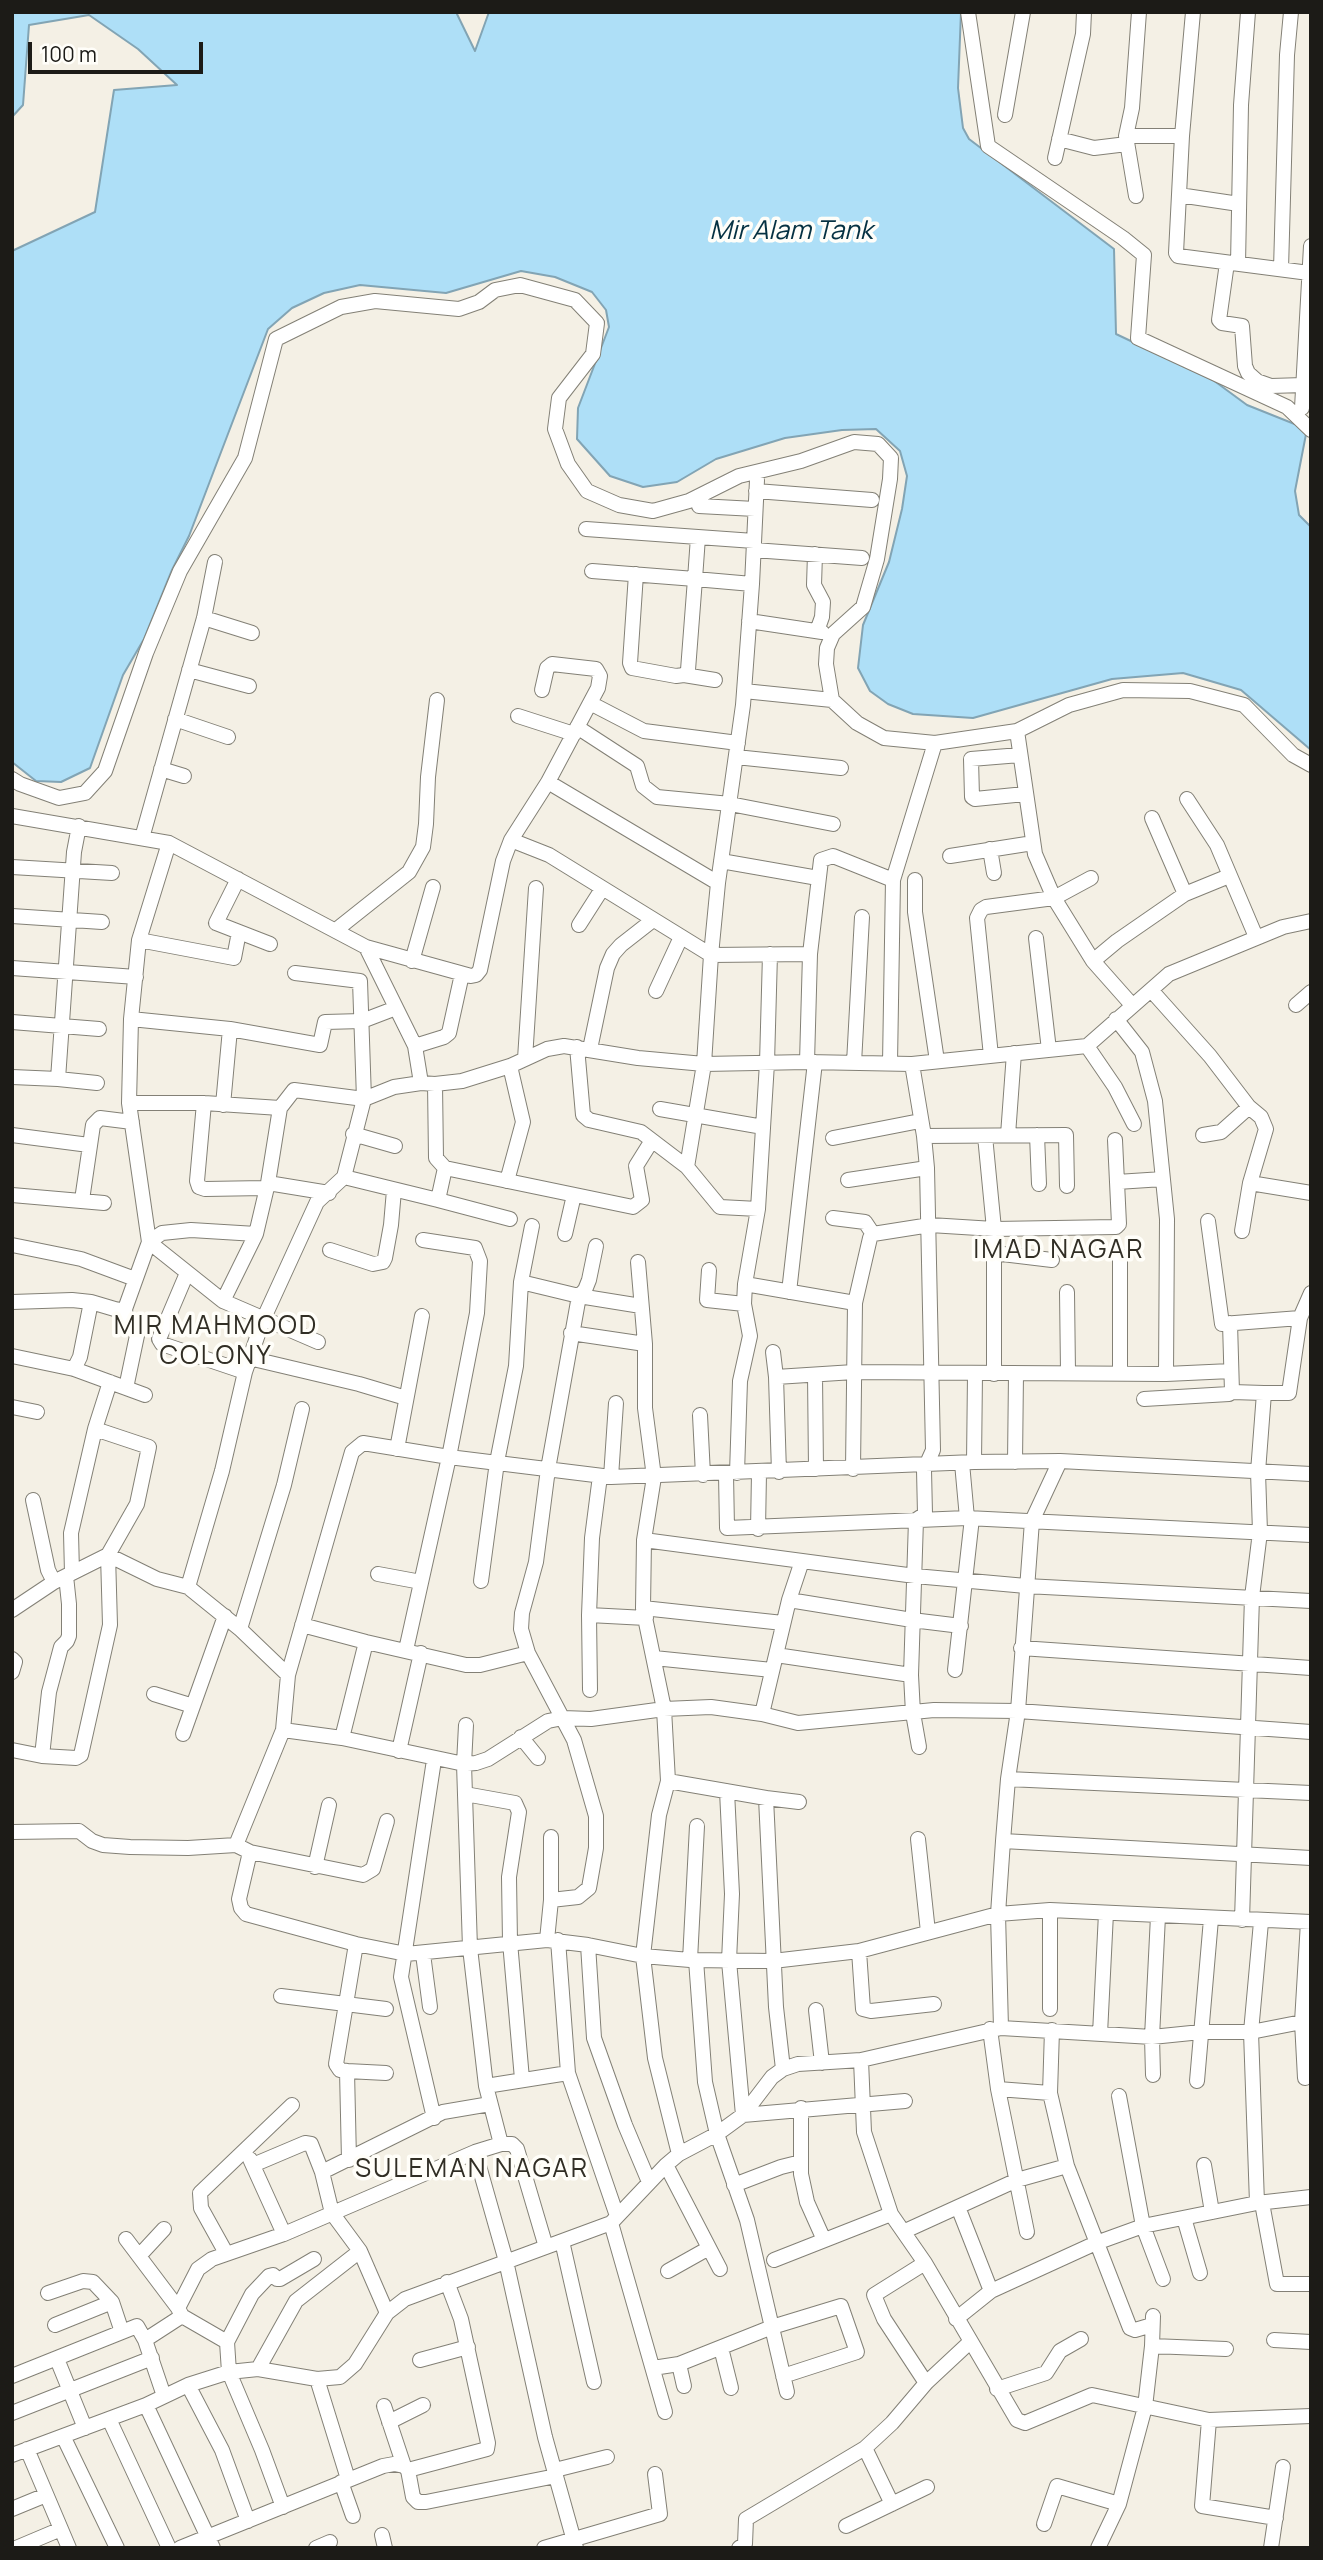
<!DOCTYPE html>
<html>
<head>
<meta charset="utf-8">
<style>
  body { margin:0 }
  #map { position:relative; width:1323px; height:2560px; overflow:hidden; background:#f4f0e5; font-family:Manrope,sans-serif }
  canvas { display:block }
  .frame { position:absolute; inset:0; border:14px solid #1c1b17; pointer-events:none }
  .scale { position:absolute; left:28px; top:42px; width:175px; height:32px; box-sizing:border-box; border:4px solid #1c1b17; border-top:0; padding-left:9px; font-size:21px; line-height:24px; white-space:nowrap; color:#1c1b17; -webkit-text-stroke:5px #fffef9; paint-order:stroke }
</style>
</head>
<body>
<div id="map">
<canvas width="1323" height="2560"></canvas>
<div class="frame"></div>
<div class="scale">100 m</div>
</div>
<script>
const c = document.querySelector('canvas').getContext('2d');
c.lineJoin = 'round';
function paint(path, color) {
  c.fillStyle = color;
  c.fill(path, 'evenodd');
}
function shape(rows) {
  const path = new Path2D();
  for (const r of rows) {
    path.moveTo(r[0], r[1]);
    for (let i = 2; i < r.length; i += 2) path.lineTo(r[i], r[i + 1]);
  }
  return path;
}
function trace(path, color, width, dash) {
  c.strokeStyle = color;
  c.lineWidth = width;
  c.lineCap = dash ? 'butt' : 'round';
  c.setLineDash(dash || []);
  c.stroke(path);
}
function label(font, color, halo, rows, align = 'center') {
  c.font = font + ' Manrope,sans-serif';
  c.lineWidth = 7;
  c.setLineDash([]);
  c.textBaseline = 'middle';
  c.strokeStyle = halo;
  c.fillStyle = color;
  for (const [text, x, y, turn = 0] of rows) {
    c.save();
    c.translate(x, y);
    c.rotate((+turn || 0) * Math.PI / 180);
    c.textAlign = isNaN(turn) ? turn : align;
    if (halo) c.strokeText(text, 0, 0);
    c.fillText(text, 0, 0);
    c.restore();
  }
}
const water = shape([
  [12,12,456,12,475,51,489,12,961,12,958,88,963,128,969,139,1114,249,1116,334,1213,380,1247,405,1307,429,1295,491,1299,515,1311,527,1311,750,1241,690,1183,673,1112,679,973,718,913,714,888,704,870,691,858,668,863,625,889,562,902,509,907,476,900,451,876,429,842,430,785,438,716,459,677,482,643,487,610,476,577,439,578,408,609,327,606,310,592,292,555,277,521,271,446,293,360,285,324,293,292,308,268,329,189,536,172,570,144,639,123,675,90,768,61,782,36,781,12,762,12,251,95,212,114,90,177,85,138,49,89,15,29,25,23,105,12,117,12,12]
]);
paint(water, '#aedff7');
trace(water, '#82a4b4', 2);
const street = shape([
  [968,12,988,146,1123,238,1144,255,1138,338,1287,407,1311,430],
  [1193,12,1182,136,1176,253,1178,256,1309,273],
  [1005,115,1023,12],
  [1126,136,1182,136],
  [1059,139,1094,148,1127,144],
  [1055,158,1083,34,1084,12],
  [1179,195,1239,204],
  [1136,196,1126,136,1132,108,1139,12],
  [1227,263,1219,320,1222,323,1242,326,1245,366,1248,373,1257,381,1271,386,1303,385],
  [1238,264,1241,105,1248,12],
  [1281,269,1287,55,1291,12],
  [1302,408,1311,246],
  [756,491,872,500],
  [699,506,755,509],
  [586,529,754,541],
  [754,550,862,558],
  [815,554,814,585,823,602,822,617,817,631],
  [592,571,695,579,698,537],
  [636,574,630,663,632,668,676,676,684,675,688,670,695,579,752,584],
  [204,618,252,633],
  [749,621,822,632],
  [189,670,249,686],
  [684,675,715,680],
  [744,691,832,700],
  [590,703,644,731,738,743],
  [518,716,574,734],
  [175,719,228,737],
  [577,727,637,766,643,786,657,797,730,804,833,824],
  [1017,731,1035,854,1054,898,1093,961,1132,1005],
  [1020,755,971,759,972,797,975,799,1025,794],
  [736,757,841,768],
  [161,769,184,776],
  [12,779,20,784,59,798,85,793,105,771,146,653,180,571,245,458,276,339,341,307,375,301,459,309,479,302,495,290,520,285,575,300,597,323,593,354,559,398,555,429,568,464,587,491,619,505,653,511,689,501,739,476,801,461,854,442,878,444,891,458,890,479,877,559,863,607,833,634,827,648,826,664,832,700,857,723,884,738,935,743,1017,731,1069,705,1123,690,1190,691,1244,705,1293,755,1311,765],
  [548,782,718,883],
  [1187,799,1217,845,1256,937],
  [12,816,169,843,366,947,471,976,476,975,480,970,503,861,511,840,548,782,598,688,600,676,596,669,552,664,547,668,542,690],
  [1152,818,1185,894],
  [142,838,204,618,215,562],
  [511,840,549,855,711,955,810,954],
  [169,843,139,940,131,1019,129,1103,149,1242,223,1301,318,1342],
  [990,849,994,873],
  [950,856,1033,843],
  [721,861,818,878],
  [12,867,112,873],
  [238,879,216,923,270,944],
  [915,880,915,912,937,1061],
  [12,916,102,922],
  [579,925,602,889],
  [336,930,409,872,423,847,426,824,428,777,437,700],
  [1036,938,1049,1050],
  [139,940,234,958,239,932],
  [366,947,415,1046,421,1083,435,1084,462,1081,510,1066,547,1049,564,1046,638,1058,704,1064,807,1062,912,1064,1087,1046,1169,974,1283,927,1311,921],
  [412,961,433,887],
  [1093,961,1117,941,1185,894,1229,876],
  [12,968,136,977],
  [295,973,360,981,364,1099,344,1177,438,1200,445,1168],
  [1151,990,1210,1056,1249,1107,1261,1117,1266,1129,1250,1183,1242,1231],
  [656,991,681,937],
  [1296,1005,1311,992],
  [131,1019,230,1029,320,1045,325,1022,362,1021,396,1008],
  [1116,1019,1142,1052,1155,1101,1167,1219,1166,1374],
  [12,1022,99,1029],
  [415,1046,444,1037,449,1033,462,974],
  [1087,1046,1115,1087,1134,1124],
  [577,1047,583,1115,589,1120,641,1132,687,1167,720,1207,758,1209],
  [590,1049,607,968,613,954,621,945,653,920],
  [991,1056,977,918,981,910,986,907,1054,898,1091,878],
  [525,1059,536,888],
  [807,1062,810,954,821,860,833,856,893,880],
  [854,1063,862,917],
  [890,1063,893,880,935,743],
  [912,1064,924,1136,927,1168,933,1450,924,1470,925,1514,916,1520,911,1675,913,1713,919,1747],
  [12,1077,58,1079,74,852,79,826],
  [58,1079,97,1083],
  [435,1084,436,1158,445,1168,633,1207,642,1200,636,1166,651,1142],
  [129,1103,204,1103,280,1108],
  [204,1103,197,1181,199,1187,205,1189,265,1188],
  [223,1105,230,1029],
  [660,1109,763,1127],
  [353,1134,395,1146],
  [12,1135,89,1145],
  [1008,1135,1014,1053],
  [1037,1135,1039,1184],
  [1203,1135,1221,1132,1249,1107],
  [924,1136,1066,1135,1067,1186],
  [985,1136,994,1229,994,1374],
  [833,1138,920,1121],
  [687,1167,704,1064,711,955,718,883,743,705,752,584,757,480],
  [848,1180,927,1168],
  [507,1181,523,1122,510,1066],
  [1117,1182,1163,1179],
  [268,1183,280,1108,294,1090,364,1099,394,1087,421,1083],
  [1250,1183,1311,1193],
  [12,1195,104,1203],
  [82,1200,93,1125,100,1118,132,1122],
  [438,1200,510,1219],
  [833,1218,865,1222,873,1234],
  [1208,1221,1222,1324,1300,1318],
  [565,1234,574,1195],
  [12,1245,81,1259,135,1279],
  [330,1250,373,1264,383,1262,385,1258,391,1225,394,1190],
  [994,1253,1052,1260],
  [638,1262,645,1344,645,1408,654,1477,644,1540,643,1608,664,1709,668,1781,659,1815,643,1956,655,2058,679,2154],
  [709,1270,707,1300,744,1304],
  [187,1273,159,1339,162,1344,245,1372],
  [521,1282,579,1296,585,1290,589,1280,596,1246],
  [745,1284,855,1303],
  [789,1292,815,1062],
  [1067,1292,1068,1372],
  [223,1301,256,1234],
  [12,1302,72,1300,91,1302,118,1310,125,1309,149,1242,162,1233,191,1230,256,1234,268,1183,329,1193],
  [125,1309,126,1318,139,1326,126,1388],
  [1230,1323,1232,1392,1264,1393],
  [571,1333,645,1344],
  [773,1352,776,1377],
  [12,1356,74,1369,145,1395],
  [249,1358,359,1384,406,1398],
  [74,1369,80,1357,91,1302],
  [1120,1373,1120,1256],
  [815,1375,816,1469],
  [1144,1399,1229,1394,1232,1392],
  [12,1407,37,1412],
  [700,1415,703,1475],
  [397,1449,422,1316],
  [974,1462,975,1374],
  [1015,1462,1016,1374],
  [962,1463,967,1518],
  [853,1469,855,1303,870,1238,873,1234,930,1225,994,1229,1116,1227,1119,1224,1115,1140],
  [779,1472,776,1377,854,1372,1166,1374,1231,1371],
  [737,1473,740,1381,750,1336,744,1304,745,1284,758,1209,767,1063,770,954],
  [726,1474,727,1528,967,1518,1311,1535],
  [611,1477,616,1403],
  [33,1500,48,1570,54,1582],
  [758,1529,759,1473],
  [644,1540,915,1576,1026,1586,1311,1601],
  [72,1573,71,1533,95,1429],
  [378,1574,421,1582],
  [481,1581,497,1462,516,1366,521,1282,532,1226],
  [188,1587,222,1471,245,1372,263,1320,317,1202,344,1177],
  [789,1600,912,1620,961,1626],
  [643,1608,783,1623],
  [12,1610,54,1582,108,1555,157,1579,188,1587,240,1629,288,1675],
  [589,1615,646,1618],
  [302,1625,366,1642,466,1665,480,1665,528,1653],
  [240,1629,284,1485,302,1409],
  [1021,1648,1311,1668],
  [406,1650,449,1457,477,1313,480,1261,475,1248,423,1240],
  [776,1655,911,1675],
  [654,1658,772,1670],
  [12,1659,15,1662,12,1672],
  [955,1670,972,1518],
  [590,1690,589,1615,592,1538,600,1476],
  [154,1694,193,1706],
  [762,1714,789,1600,802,1561],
  [466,1725,464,1764,470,1948,486,2086,501,2144],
  [283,1730,342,1738,464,1764,476,1763,488,1759,548,1721,563,1718,591,1719,664,1709,711,1707,762,1714,798,1723,934,1710,1018,1711,1311,1732],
  [183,1734,225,1616],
  [521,1737,538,1758],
  [342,1738,366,1642],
  [12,1750,42,1756,76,1758,81,1755,110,1625,108,1555,137,1504,149,1447,95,1429,110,1382],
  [399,1751,421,1653],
  [42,1756,49,1692,61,1647,67,1641,69,1636,69,1604,66,1576],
  [1008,1779,1311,1793],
  [668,1781,766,1798,776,2007,783,2069],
  [727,1791,732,1894,729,1961,743,2115,905,2101],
  [465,1794,515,1803,519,1812,509,1877,510,1942,522,2079],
  [766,1798,799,1802],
  [12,1832,79,1831,92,1841,103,1845,130,1847,188,1848,236,1845,250,1852,363,1875,373,1869,387,1821],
  [918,1839,928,1932],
  [1003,1841,1311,1858],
  [236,1845,283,1730,288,1675,352,1452,363,1443,449,1457,611,1477,974,1462,1060,1461,1311,1474],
  [250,1852,239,1899,241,1908,246,1914,356,1944,406,1954,547,1940,588,1945,643,1956,690,1960,773,1961,859,1951,998,1914,1050,1910,1311,1922],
  [315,1867,329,1805],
  [551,1900,578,1897,589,1888,596,1848,596,1816,574,1740,528,1653,521,1629,522,1613,536,1562,548,1469,579,1296,641,1306],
  [1242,1920,1252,1597,1260,1532,1258,1472,1264,1393,1289,1393,1300,1318,1311,1293],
  [547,1940,551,1900,551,1837],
  [558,1940,568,2073,617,2216],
  [588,1945,594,2038,625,2125,649,2182],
  [859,1951,863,2009,871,2011,934,2004],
  [423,1954,430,2007],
  [690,1960,697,1826],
  [696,1960,705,2082,717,2134,747,2220,787,2392],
  [281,1996,386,2009],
  [1050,2009,1050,1910],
  [816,2010,822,2063],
  [1001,2028,998,1914,1003,1841,1008,1779,1018,1711,1032,1521,1060,1461],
  [990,2029,998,2089,1050,2093],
  [1052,2030,1050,2093,1067,2166,1130,2328,1135,2330,1152,2325],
  [1100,2034,1106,1913],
  [861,2060,864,2132,891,2214,925,2263,1017,2420,1025,2423,1092,2395,1209,2420,1311,2416],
  [347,2071,386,2073],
  [1153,2075,1152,2037,1158,1916],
  [1305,2078,1302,2022,1308,1922],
  [1197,2081,1211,1919],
  [486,2086,568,2073],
  [998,2089,1027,2232],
  [1119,2096,1143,2226,1163,2279],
  [801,2108,801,2174,807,2202,824,2240],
  [434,2118,401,1977,434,1760],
  [475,2152,506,2261,545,2437,576,2548],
  [250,2159,284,2234],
  [349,2160,347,2071,340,2070,336,2064,356,1944],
  [253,2165,305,2143,311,2144,322,2172,332,2213,360,2251,387,2313],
  [666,2165,720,2269],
  [1204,2165,1212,2212],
  [322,2172,443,2112,490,2104],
  [734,2185,781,2167,801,2162],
  [1257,2203,1251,2032,1261,1922],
  [1262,2203,1277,2284,1311,2284],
  [958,2207,991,2291],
  [1184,2218,1200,2273],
  [611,2223,665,2412],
  [905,2231,1017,2180,1067,2166],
  [126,2239,178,2308],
  [562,2241,594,2382],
  [226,2253,201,2208,200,2193,292,2105],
  [139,2256,164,2229],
  [774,2260,891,2214],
  [925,2263,874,2295,884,2319,926,2383],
  [668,2271,709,2248],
  [48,2293,83,2281,93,2282,112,2302,122,2332],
  [182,2316,227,2342,229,2372,262,2450,283,2507],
  [956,2319,991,2291,1096,2243,1143,2226,1257,2203,1311,2197],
  [55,2325,112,2302],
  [145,2340,182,2316,178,2308,198,2269,212,2259,284,2234,475,2152,501,2144,512,2144,517,2149,546,2247],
  [1274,2340,1311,2342],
  [227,2342,252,2294,269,2276,273,2275,277,2279,280,2279,314,2259],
  [1152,2346,1226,2349],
  [721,2348,731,2388],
  [57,2359,85,2428],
  [420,2360,468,2347],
  [679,2364,684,2386],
  [653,2368,679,2364,772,2327,841,2306,857,2352,783,2376],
  [258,2369,296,2301,360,2251],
  [12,2376,137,2326,145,2340,164,2396],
  [317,2379,348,2479],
  [188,2385,222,2450,248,2521],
  [997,2389,1046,2373,1060,2351,1081,2339],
  [146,2405,213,2548],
  [384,2406,404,2466],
  [12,2413,152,2358],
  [109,2419,169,2548],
  [1209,2420,1202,2506,1276,2518],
  [389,2422,423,2405],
  [63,2436,117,2548],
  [865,2448,892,2504],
  [27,2449,69,2548],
  [12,2455,146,2405,188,2385,229,2372,258,2369,317,2379,340,2377,355,2364,387,2313,405,2299,611,2223,666,2165,679,2154,717,2134,743,2115,772,2077,783,2069,798,2064,861,2060,1001,2028,1152,2037,1201,2032,1251,2032,1302,2022,1311,2022],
  [408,2470,487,2449,488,2443,461,2319,447,2282],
  [555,2470,607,2457],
  [341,2482,353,2516],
  [12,2509,46,2495],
  [1044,2524,1057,2486,1119,2504],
  [846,2526,927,2487],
  [382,2535,385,2548],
  [16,2548,61,2529],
  [180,2548,383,2466,394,2464,404,2466,408,2470,413,2497,418,2502,426,2502,556,2476],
  [316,2548,330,2542],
  [544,2548,660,2514,655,2474],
  [739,2548,745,2544,746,2519,865,2448,892,2423,926,2383,970,2342],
  [1098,2548,1119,2504,1145,2407,1152,2346,1153,2316],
  [1271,2548,1283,2467]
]);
trace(street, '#838076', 16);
trace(street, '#fff', 14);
label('italic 26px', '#053142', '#fffef9', [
  ["Mir Alam Tank",791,232]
]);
c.letterSpacing = '2px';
label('26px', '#312e25', '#fffef9', [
  ["IMAD NAGAR",1059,1251],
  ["MIR MAHMOOD",216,1327],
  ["COLONY",216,1357],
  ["SULEMAN NAGAR",472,2170]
]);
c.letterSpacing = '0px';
</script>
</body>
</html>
